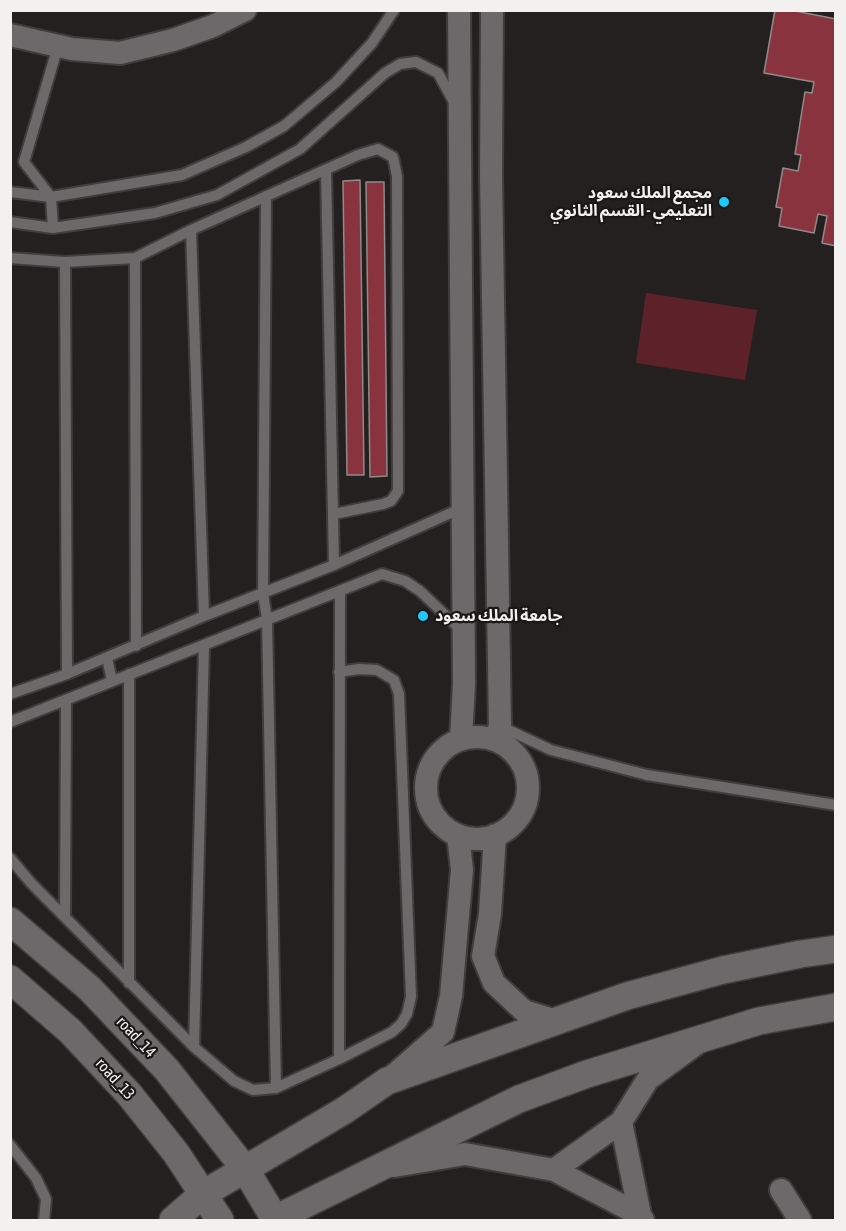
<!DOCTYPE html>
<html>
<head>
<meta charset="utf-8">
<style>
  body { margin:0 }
  #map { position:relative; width:846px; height:1231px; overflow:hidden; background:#242020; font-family:"Asap Condensed",sans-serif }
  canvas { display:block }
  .frame { position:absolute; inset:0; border:12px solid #f3f0f0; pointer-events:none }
</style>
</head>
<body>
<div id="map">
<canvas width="846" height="1231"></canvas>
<div class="frame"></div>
</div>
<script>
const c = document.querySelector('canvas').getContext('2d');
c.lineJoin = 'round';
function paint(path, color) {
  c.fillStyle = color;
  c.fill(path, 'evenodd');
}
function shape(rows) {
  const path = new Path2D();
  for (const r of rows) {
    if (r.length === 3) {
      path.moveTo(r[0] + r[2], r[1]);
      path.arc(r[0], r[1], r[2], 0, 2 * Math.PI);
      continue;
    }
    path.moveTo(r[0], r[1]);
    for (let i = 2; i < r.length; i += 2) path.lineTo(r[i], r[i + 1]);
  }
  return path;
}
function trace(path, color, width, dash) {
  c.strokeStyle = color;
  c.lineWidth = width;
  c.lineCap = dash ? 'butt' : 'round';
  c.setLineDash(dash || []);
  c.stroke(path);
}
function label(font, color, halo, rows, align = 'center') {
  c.font = font + ' "Asap Condensed","Noto Sans Arabic",sans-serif';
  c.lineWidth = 4.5;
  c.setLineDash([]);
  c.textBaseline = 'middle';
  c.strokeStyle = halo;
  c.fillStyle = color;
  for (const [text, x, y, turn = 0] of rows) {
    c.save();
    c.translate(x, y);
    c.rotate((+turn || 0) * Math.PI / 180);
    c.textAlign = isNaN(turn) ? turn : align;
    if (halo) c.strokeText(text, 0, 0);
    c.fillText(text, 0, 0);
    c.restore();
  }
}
paint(shape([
  [646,293,757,310,745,380,636,363]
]), '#5d2229');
const building = shape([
  [775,10,790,10,836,19,836,246,822,243,827,216,818,214,814,233,779,226,782,208,776,207,783,168,798,171,801,155,795,154,805,92,812,93,814,82,764,73,775,10],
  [360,180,364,475,347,475,343,181,360,180],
  [366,182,384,182,387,476,370,477,366,182]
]);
paint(building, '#89333e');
trace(building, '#908a8b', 1.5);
const service = shape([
  [326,170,334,565],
  [10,192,51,197,182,175,246,147,284,126,336,82,372,43,394,10],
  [266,196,263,594,267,619,276,1088],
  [10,222,53,228,155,213,217,195,300,149,385,73,400,64,416,62,438,73,455,104],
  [53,228,51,197,24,162,58,46],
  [191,230,204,616],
  [10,258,65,262,135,258,191,230,358,155,378,149,393,157,397,176,398,491,391,501,383,504,334,514],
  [135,258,136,646],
  [65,262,67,674],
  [107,658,112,681],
  [129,674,129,983],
  [10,694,67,674,204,616,334,565,462,508],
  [10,722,382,574,405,581,420,591,462,631],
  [500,726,551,750,647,775,836,805],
  [10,858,31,883,194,1047,234,1081,253,1090,276,1088,339,1059,392,1032,401,1024,407,1014,411,997,399,694,394,680,377,670,359,669,339,672],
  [65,917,66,700],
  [194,1047,204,645],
  [339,1059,340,591],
  [10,1145,36,1178,46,1199,44,1220]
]);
const minor = shape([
  [459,10,464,684,461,739],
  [492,10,491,175,500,726,495,740],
  [10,35,72,49,120,53,173,40,213,26,245,10],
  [477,788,51],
  [495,835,490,914,483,956,494,983,524,1011,556,1021],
  [393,1076,443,1032,451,996,462,870,458,835],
  [394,1166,465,1154,554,1170,640,1215],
  [554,1170,621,1122],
  [781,1190,800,1220],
  [643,1220,640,1215,621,1122,648,1079,696,1044]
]);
const tertiary = shape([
  [10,921,89,988,167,1070,245,1169,275,1219],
  [10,979,70,1031,129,1094,176,1153,220,1220],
  [173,1220,203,1194,345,1110,387,1081,627,996,723,970,801,954,836,949],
  [273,1220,519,1099,587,1074,759,1021,836,1007]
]);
trace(service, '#403d3d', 14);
trace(minor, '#403d3d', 26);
trace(tertiary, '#403d3d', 30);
trace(service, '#6d6869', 10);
trace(minor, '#6d6869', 22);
trace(tertiary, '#6d6869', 27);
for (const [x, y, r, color] of [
  [724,202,6,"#1ec9fd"],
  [423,616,6,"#1ec9fd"]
]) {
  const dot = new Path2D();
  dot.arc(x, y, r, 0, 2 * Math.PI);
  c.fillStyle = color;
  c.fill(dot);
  trace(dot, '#1a1717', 2);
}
label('bold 16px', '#f3f0f0', '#1a1717', [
  ["مجمع الملك سعود",712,193],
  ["التعليمي - القسم الثانوي",712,211],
  ["جامعة الملك سعود",435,616,"left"]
], 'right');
label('16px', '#f3f0f0', '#1a1717', [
  ["road_14",136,1037,47],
  ["road_13",115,1079,48]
]);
</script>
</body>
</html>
